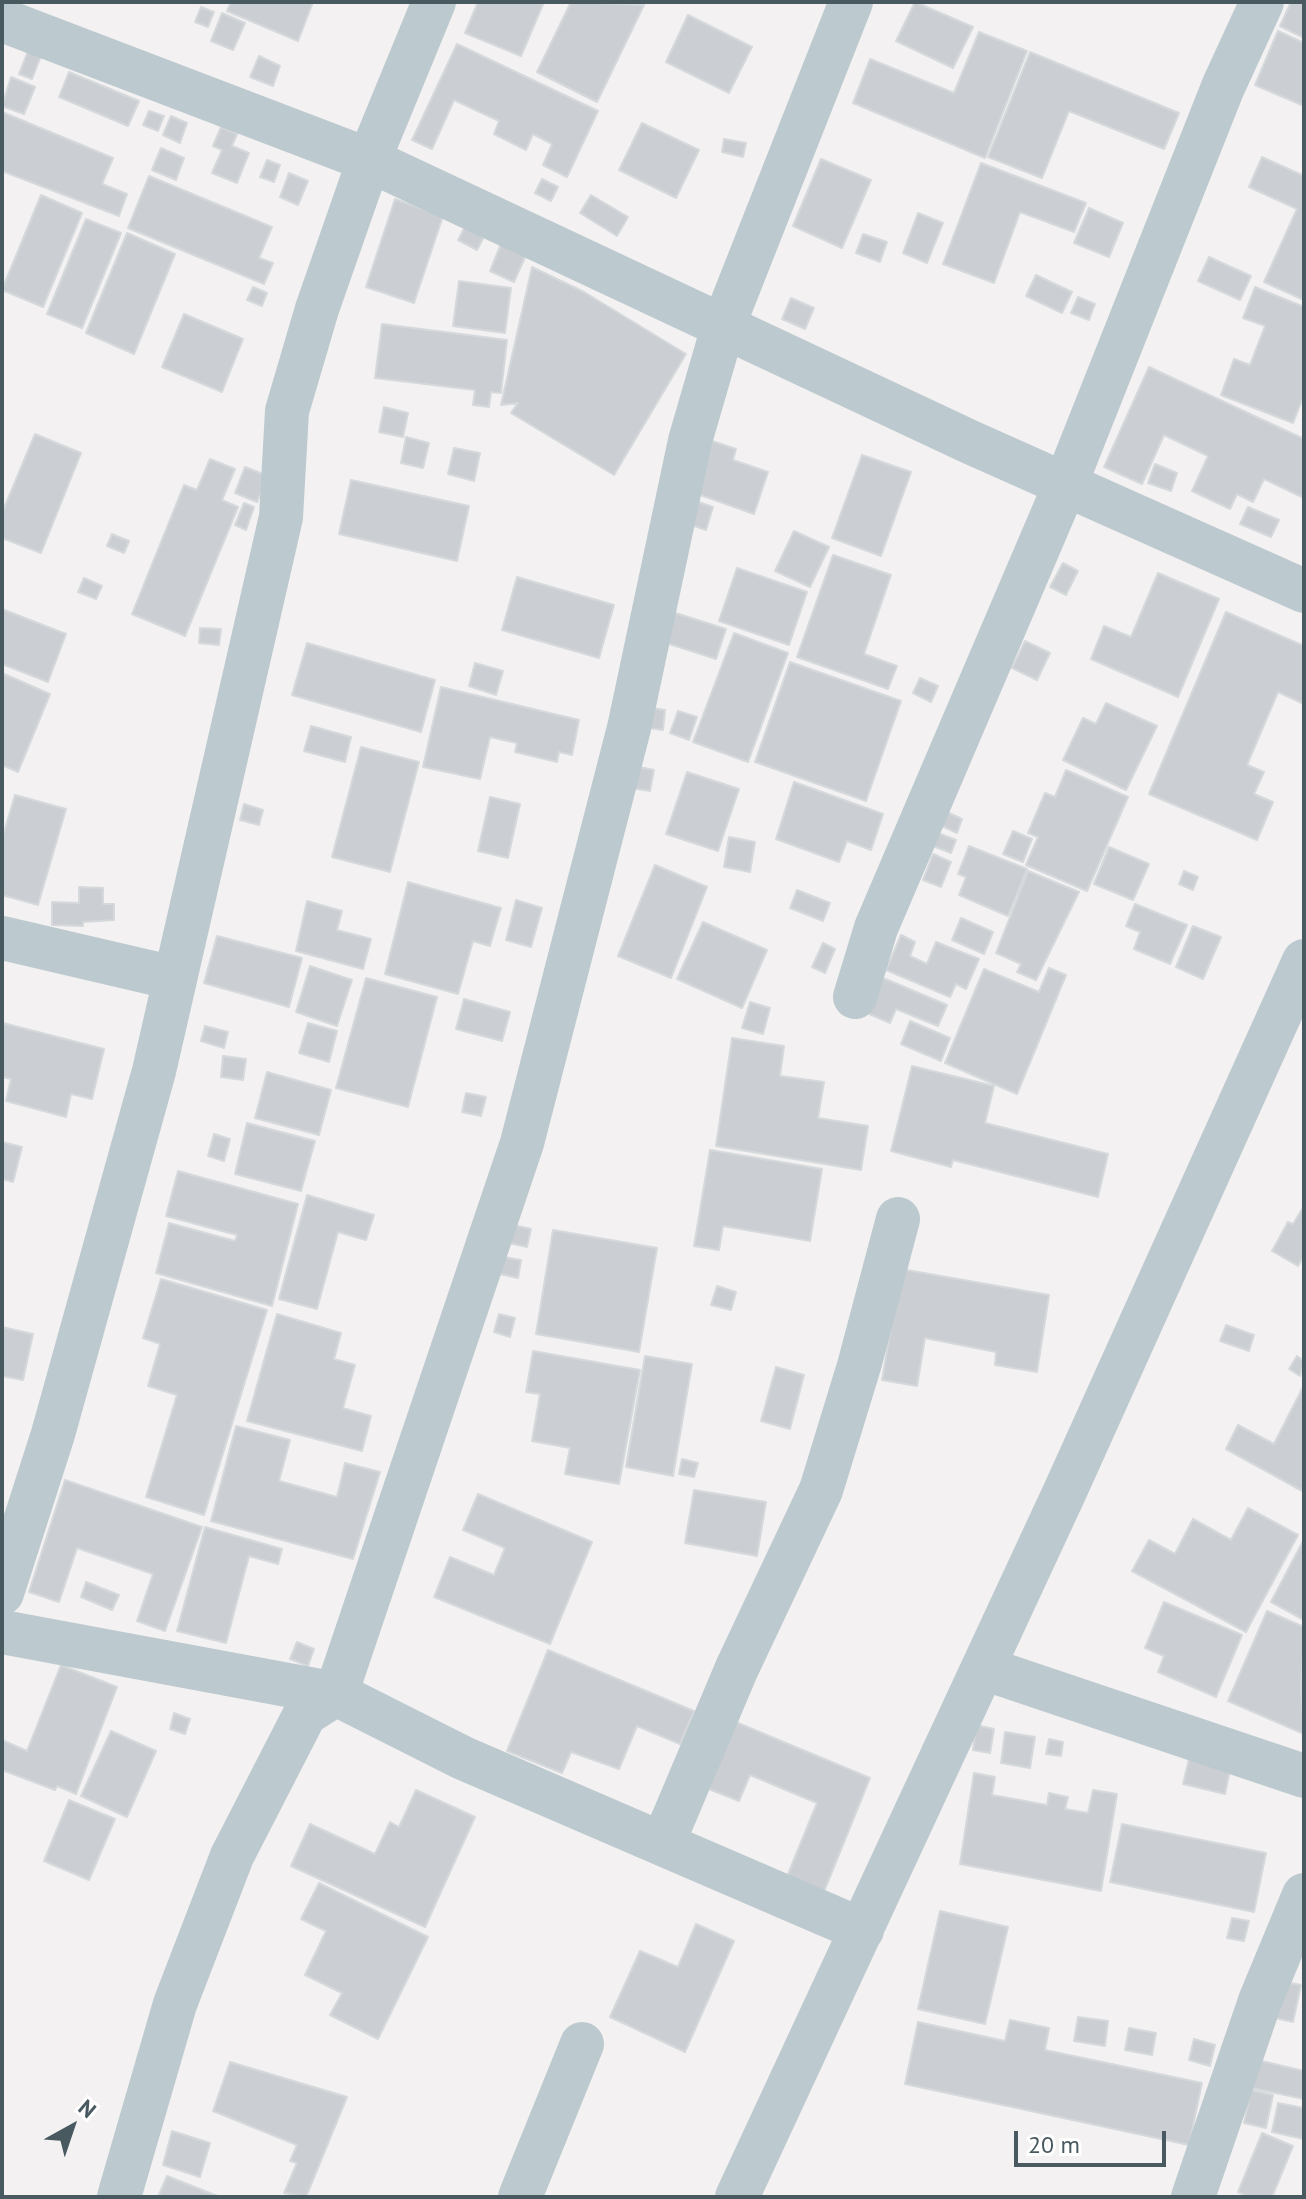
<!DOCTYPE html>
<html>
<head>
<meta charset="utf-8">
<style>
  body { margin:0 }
  #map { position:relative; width:1306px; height:2199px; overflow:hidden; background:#f3f1f1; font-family:"PT Sans",sans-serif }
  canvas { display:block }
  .frame { position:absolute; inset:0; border:4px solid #48595f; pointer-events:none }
  .north { position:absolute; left:32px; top:2087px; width:80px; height:80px; -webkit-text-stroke:6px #fff; paint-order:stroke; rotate:40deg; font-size:22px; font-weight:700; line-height:32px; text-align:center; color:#48595f }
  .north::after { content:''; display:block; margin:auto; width:28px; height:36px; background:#48595f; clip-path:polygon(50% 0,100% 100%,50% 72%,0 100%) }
  .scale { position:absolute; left:1014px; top:2131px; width:152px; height:36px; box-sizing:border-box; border:4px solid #48595f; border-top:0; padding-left:10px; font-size:24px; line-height:28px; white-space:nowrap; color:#48595f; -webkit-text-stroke:6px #fff; paint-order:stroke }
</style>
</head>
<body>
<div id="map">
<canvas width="1306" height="2199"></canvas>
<div class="frame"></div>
<div class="north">N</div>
<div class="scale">20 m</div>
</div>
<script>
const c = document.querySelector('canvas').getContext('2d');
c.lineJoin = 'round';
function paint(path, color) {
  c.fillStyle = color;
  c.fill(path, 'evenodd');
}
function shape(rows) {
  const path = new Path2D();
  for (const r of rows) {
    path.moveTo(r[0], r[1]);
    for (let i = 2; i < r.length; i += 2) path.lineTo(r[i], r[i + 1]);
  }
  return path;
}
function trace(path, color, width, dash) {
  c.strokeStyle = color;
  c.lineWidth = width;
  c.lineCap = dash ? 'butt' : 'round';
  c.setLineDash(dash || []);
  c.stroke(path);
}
const building = shape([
  [231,2,313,2,298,41,227,11,231,2],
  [478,2,544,2,521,56,465,33,478,2],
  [571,2,644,5,597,102,537,72,571,2],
  [915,2,973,27,953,68,896,41,915,2],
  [1291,2,1304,2,1304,38,1280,26,1291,2],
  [201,7,214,12,208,27,195,22,201,7],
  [222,13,245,23,233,50,211,41,222,13],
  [688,15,752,47,729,93,666,62,688,15],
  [1278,31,1304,43,1304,106,1255,85,1278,31],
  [979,32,1027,51,985,158,853,103,870,59,954,93,979,32],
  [457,44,598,111,567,177,543,165,552,144,533,134,526,150,494,134,499,121,454,100,432,149,412,140,457,44],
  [28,51,41,56,32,79,19,74,28,51],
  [1030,52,1179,113,1164,149,1069,111,1042,178,988,157,1030,52],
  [259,56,280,66,273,86,250,77,259,56],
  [69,72,139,101,128,126,59,97,69,72],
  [11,77,35,87,24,114,2,106,11,77],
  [149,111,164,116,158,131,143,125,149,111],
  [2,112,113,158,102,184,127,194,119,216,2,171,2,112],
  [171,116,187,123,180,143,163,135,171,116],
  [642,123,699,150,676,198,619,170,642,123],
  [221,127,237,134,232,146,249,153,237,183,212,173,222,150,213,146,221,127],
  [724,139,746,143,743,157,722,152,724,139],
  [161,148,184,158,176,180,152,170,161,148],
  [1262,157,1304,176,1304,300,1264,282,1297,209,1249,187,1262,157],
  [821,159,871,180,842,248,793,226,821,159],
  [267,160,280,165,274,182,260,177,267,160],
  [981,163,1086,203,1074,232,1020,212,994,283,943,264,981,163],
  [289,173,308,181,298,205,280,197,289,173],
  [149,176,272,227,259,258,273,263,264,284,128,228,149,176],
  [542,179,558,187,551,201,535,193,542,179],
  [41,195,82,213,43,307,2,290,41,195],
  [591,195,628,217,617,236,580,213,591,195],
  [395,199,443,216,414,303,366,287,395,199],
  [1089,208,1123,223,1109,257,1074,243,1089,208],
  [918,213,943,223,927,263,903,253,918,213],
  [86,219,121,233,82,328,47,314,86,219],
  [467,223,486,233,477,250,458,240,467,223],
  [127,233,175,254,134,354,86,333,127,233],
  [863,234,887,242,880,262,856,253,863,234],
  [501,244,526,255,514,282,490,271,501,244],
  [1209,257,1251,276,1240,300,1198,281,1209,257],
  [532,267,584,292,686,354,614,475,511,413,518,403,501,405,532,267],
  [1036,275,1072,292,1062,313,1026,296,1036,275],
  [459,281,511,288,505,333,453,326,459,281],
  [253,287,267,293,262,306,247,300,253,287],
  [1255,287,1304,307,1304,395,1293,423,1221,395,1234,359,1250,365,1265,326,1243,318,1255,287],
  [1078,297,1095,304,1089,320,1071,313,1078,297],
  [791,298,814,308,805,329,782,319,791,298],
  [184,314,243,339,222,392,162,367,184,314],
  [382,324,507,340,501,393,491,392,489,407,473,405,475,390,375,378,382,324],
  [1149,367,1304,439,1304,498,1264,479,1253,502,1237,494,1230,509,1192,491,1208,456,1164,435,1142,484,1104,467,1149,367],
  [384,407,408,413,403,437,379,432,384,407],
  [35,434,81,453,41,553,2,538,2,513,35,434],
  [406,437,429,443,423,468,401,463,406,437],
  [709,440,736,449,733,460,768,472,754,514,692,492,709,440],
  [454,448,480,453,474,481,448,474,454,448],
  [862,455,911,472,881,556,832,538,862,455],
  [210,459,235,469,222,500,238,507,185,636,132,614,184,485,197,490,210,459],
  [1155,464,1177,473,1171,491,1148,483,1155,464],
  [245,467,268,476,257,502,235,493,245,467],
  [351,480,469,506,457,561,339,534,351,480],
  [692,500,713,507,706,530,685,523,692,500],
  [244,503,254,507,246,530,235,525,244,503],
  [1248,507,1279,520,1271,537,1240,524,1248,507],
  [794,531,829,547,810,587,775,571,794,531],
  [112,534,129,541,124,553,107,546,112,534],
  [833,555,891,575,864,654,897,666,888,689,797,657,833,555],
  [1063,563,1078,571,1066,595,1050,587,1063,563],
  [737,568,807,592,789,645,719,621,737,568],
  [1158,573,1219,599,1178,697,1091,659,1104,626,1131,637,1158,573],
  [517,577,614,605,599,658,502,630,517,577],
  [84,578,102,586,96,599,78,592,84,578],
  [2,609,66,634,48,682,2,664,2,609],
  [666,610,726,629,716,659,657,640,666,610],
  [1226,612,1304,646,1304,704,1278,692,1247,765,1264,772,1254,794,1273,802,1257,840,1149,794,1226,612],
  [200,628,221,629,219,645,199,643,200,628],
  [734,633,788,653,748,762,693,742,734,633],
  [1025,641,1050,653,1037,680,1012,668,1025,641],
  [307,643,435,680,421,732,292,695,307,643],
  [790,662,901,701,866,801,755,762,790,662],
  [475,663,503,671,496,695,469,686,475,663],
  [2,673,50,694,18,772,2,765,2,673],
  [920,678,938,686,931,702,913,693,920,678],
  [441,687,579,720,572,755,559,752,557,762,515,752,517,743,490,737,480,779,423,767,441,687],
  [1106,703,1157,726,1126,790,1063,760,1083,718,1096,724,1106,703],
  [645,707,665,710,663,730,642,727,645,707],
  [678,711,697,717,689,740,670,733,678,711],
  [311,726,351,737,345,762,304,751,311,726],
  [361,747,419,762,390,872,332,857,361,747],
  [634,766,654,770,650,791,630,788,634,766],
  [1066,770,1128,797,1087,891,1026,865,1038,837,1028,833,1045,793,1055,797,1066,770],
  [687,772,739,789,718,851,666,834,687,772],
  [794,782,883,814,871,850,847,841,839,862,776,839,794,782],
  [15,795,66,809,38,905,2,895,2,839,15,795],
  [490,797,520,804,508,858,478,851,490,797],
  [244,804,263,810,259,825,240,820,244,804],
  [947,812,962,819,957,833,942,826,947,812],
  [1013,831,1032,839,1023,862,1003,854,1013,831],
  [938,833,956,840,951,853,933,846,938,833],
  [729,837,755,842,750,872,724,867,729,837],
  [969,846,1027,869,1008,916,959,895,966,877,958,874,969,846],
  [1109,847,1149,864,1133,900,1094,884,1109,847],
  [933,854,951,862,941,887,923,880,933,854],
  [655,865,707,887,671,978,618,956,655,865],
  [1028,871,1079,892,1036,980,1017,972,1021,964,996,953,1028,871],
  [1184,871,1198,877,1193,890,1179,884,1184,871],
  [408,882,501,908,490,946,473,941,458,994,385,974,408,882],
  [79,887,103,888,103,904,114,904,114,920,83,922,83,926,52,925,52,902,79,903,79,887],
  [797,890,830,903,823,921,790,908,797,890],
  [516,900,542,908,531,947,506,940,516,900],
  [307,901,342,911,337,930,371,939,363,969,296,951,307,901],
  [1135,904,1187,925,1170,964,1134,949,1140,932,1126,926,1135,904],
  [961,918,993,932,984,954,952,940,961,918],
  [703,922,767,950,742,1008,677,979,703,922],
  [1193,926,1221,937,1203,979,1176,967,1193,926],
  [901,935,915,942,910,956,927,964,936,942,979,959,966,989,956,984,950,997,886,970,901,935],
  [217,936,302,958,289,1007,204,983,217,936],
  [823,943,835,949,825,973,812,967,823,943],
  [310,966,352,980,337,1026,296,1012,310,966],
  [1049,968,1066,975,1017,1094,945,1063,984,969,1039,992,1049,968],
  [366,978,437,997,408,1107,336,1088,366,978],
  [883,978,947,1005,938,1026,896,1009,890,1023,867,1013,883,978],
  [464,999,510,1012,502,1041,456,1029,464,999],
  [750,1002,770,1008,763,1034,742,1028,750,1002],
  [910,1021,950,1038,941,1061,901,1044,910,1021],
  [3,1023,104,1049,92,1099,71,1094,66,1117,6,1101,11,1079,2,1077,3,1023],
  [308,1023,337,1031,329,1062,299,1053,308,1023],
  [205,1026,228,1032,224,1048,201,1041,205,1026],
  [732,1038,784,1046,780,1076,824,1082,818,1118,868,1126,861,1170,716,1146,732,1038],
  [223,1056,246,1059,243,1080,221,1077,223,1056],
  [912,1066,994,1086,985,1123,1108,1154,1098,1197,953,1160,951,1167,891,1151,912,1066],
  [267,1072,331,1090,319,1135,255,1118,267,1072],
  [466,1093,486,1097,481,1116,462,1112,466,1093],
  [247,1123,315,1141,301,1191,235,1174,247,1123],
  [214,1134,230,1139,224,1161,208,1156,214,1134],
  [2,1142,22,1147,13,1182,2,1179,2,1142],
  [710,1150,822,1169,810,1241,723,1226,719,1250,694,1246,710,1150],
  [178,1171,298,1204,272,1306,156,1273,169,1223,235,1241,237,1235,166,1216,178,1171],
  [307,1195,374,1215,366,1240,338,1232,317,1309,279,1299,307,1195],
  [1304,1206,1304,1256,1298,1266,1272,1251,1288,1222,1293,1224,1304,1206],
  [513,1225,531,1229,527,1247,509,1243,513,1225],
  [553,1230,657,1248,639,1352,536,1334,553,1230],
  [498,1256,521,1260,518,1278,495,1273,498,1256],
  [901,1269,1049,1295,1037,1372,995,1365,996,1352,925,1338,917,1386,882,1380,901,1269],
  [161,1279,267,1310,204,1515,146,1497,177,1395,148,1386,160,1344,143,1338,161,1279],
  [717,1286,736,1292,731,1310,711,1305,717,1286],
  [277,1314,341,1333,334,1359,355,1365,343,1408,371,1416,362,1451,247,1421,277,1314],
  [499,1314,515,1318,510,1337,494,1332,499,1314],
  [1226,1325,1254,1335,1249,1351,1220,1341,1226,1325],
  [2,1327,33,1334,23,1380,2,1376,2,1327],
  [533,1351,640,1370,619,1484,565,1474,570,1448,532,1441,540,1394,526,1392,533,1351],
  [645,1356,692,1364,673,1476,626,1467,645,1356],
  [1297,1356,1304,1361,1300,1376,1289,1369,1297,1356],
  [776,1367,804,1375,790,1429,761,1421,776,1367],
  [1304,1385,1304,1492,1226,1449,1238,1425,1274,1444,1304,1385],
  [236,1426,290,1440,279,1481,337,1497,345,1463,380,1472,353,1559,211,1521,236,1426],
  [682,1459,698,1463,694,1477,679,1474,682,1459],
  [65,1480,202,1527,165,1631,137,1621,153,1574,77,1548,59,1602,29,1592,65,1480],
  [694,1490,766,1502,757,1556,685,1543,694,1490],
  [478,1494,592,1542,550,1644,434,1597,450,1557,494,1575,505,1548,463,1530,478,1494],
  [1248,1508,1298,1535,1246,1632,1132,1571,1149,1540,1175,1554,1193,1519,1231,1540,1248,1508],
  [205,1527,282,1549,278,1564,249,1556,226,1643,177,1631,205,1527],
  [1304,1539,1304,1620,1271,1602,1304,1539],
  [86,1582,119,1595,112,1610,81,1597,86,1582],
  [1164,1602,1242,1635,1216,1697,1158,1672,1164,1656,1145,1648,1164,1602],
  [1267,1611,1304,1627,1301,1689,1304,1734,1228,1701,1267,1611],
  [297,1642,314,1649,308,1666,290,1659,297,1642],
  [548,1650,694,1711,680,1744,637,1726,619,1769,571,1752,562,1773,507,1751,548,1650],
  [61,1665,117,1687,76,1794,57,1786,55,1790,2,1770,2,1740,27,1751,61,1665],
  [174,1713,190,1719,185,1734,170,1729,174,1713],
  [726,1718,870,1778,821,1899,784,1884,817,1803,750,1775,739,1801,699,1785,726,1718],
  [976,1725,994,1729,990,1753,973,1750,976,1725],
  [111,1731,156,1751,127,1817,81,1796,111,1731],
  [1005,1732,1035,1737,1030,1768,1001,1763,1005,1732],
  [1049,1739,1063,1742,1061,1756,1046,1754,1049,1739],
  [1189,1759,1230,1770,1225,1794,1183,1784,1189,1759],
  [974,1773,995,1777,992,1795,1047,1805,1049,1793,1068,1797,1065,1809,1088,1813,1093,1790,1117,1794,1101,1891,960,1864,974,1773],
  [416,1790,475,1817,425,1927,291,1866,310,1824,375,1854,390,1822,399,1827,416,1790],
  [69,1800,115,1819,89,1880,44,1861,69,1800],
  [1122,1824,1266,1853,1254,1912,1110,1882,1122,1824],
  [319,1883,428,1937,378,2039,330,2015,342,1993,305,1975,326,1931,301,1919,319,1883],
  [940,1911,1008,1927,985,2024,918,2009,940,1911],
  [1232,1918,1249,1921,1244,1941,1227,1938,1232,1918],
  [696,1924,734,1941,685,2052,610,2017,640,1951,678,1967,696,1924],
  [1271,1979,1301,1985,1293,2022,1262,2015,1271,1979],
  [1078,2017,1108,2021,1105,2046,1074,2041,1078,2017],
  [1010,2020,1049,2028,1045,2050,1202,2083,1189,2145,905,2084,918,2022,1005,2041,1010,2020],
  [1129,2028,1156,2033,1152,2055,1125,2050,1129,2028],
  [1194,2039,1215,2045,1210,2066,1189,2060,1194,2039],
  [1253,2059,1304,2071,1304,2099,1247,2087,1253,2059],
  [230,2062,347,2097,306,2197,284,2193,297,2163,290,2161,297,2145,213,2111,230,2062],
  [1251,2090,1273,2095,1266,2128,1244,2123,1251,2090],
  [1278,2103,1304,2108,1304,2139,1272,2132,1278,2103],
  [172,2131,210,2143,200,2177,163,2165,172,2131],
  [1262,2133,1293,2146,1272,2197,1249,2197,1238,2192,1262,2133],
  [167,2176,220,2197,158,2197,167,2176]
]);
paint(building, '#cbcfd3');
trace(building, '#d5d9dc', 2);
trace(shape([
  [2,20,369,160,970,442,1304,591],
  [2,938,174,978],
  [855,997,876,928,1066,483,1223,87,1262,2],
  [2,1593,53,1434,154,1071,281,517,287,411,317,309,369,160,434,2],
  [2,1632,336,1694,463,1758,862,1930],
  [983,1668,1304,1776],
  [663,1843,737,1668,821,1490,859,1366,898,1219],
  [119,2197,175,2004,232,1856,305,1714,336,1694,522,1143,629,728,690,441,724,324,851,2],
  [520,2197,582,2044],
  [737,2197,1066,1489,1304,961],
  [1193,2197,1260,2001,1304,1895]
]), '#bcc9ce', 44);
</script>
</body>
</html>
